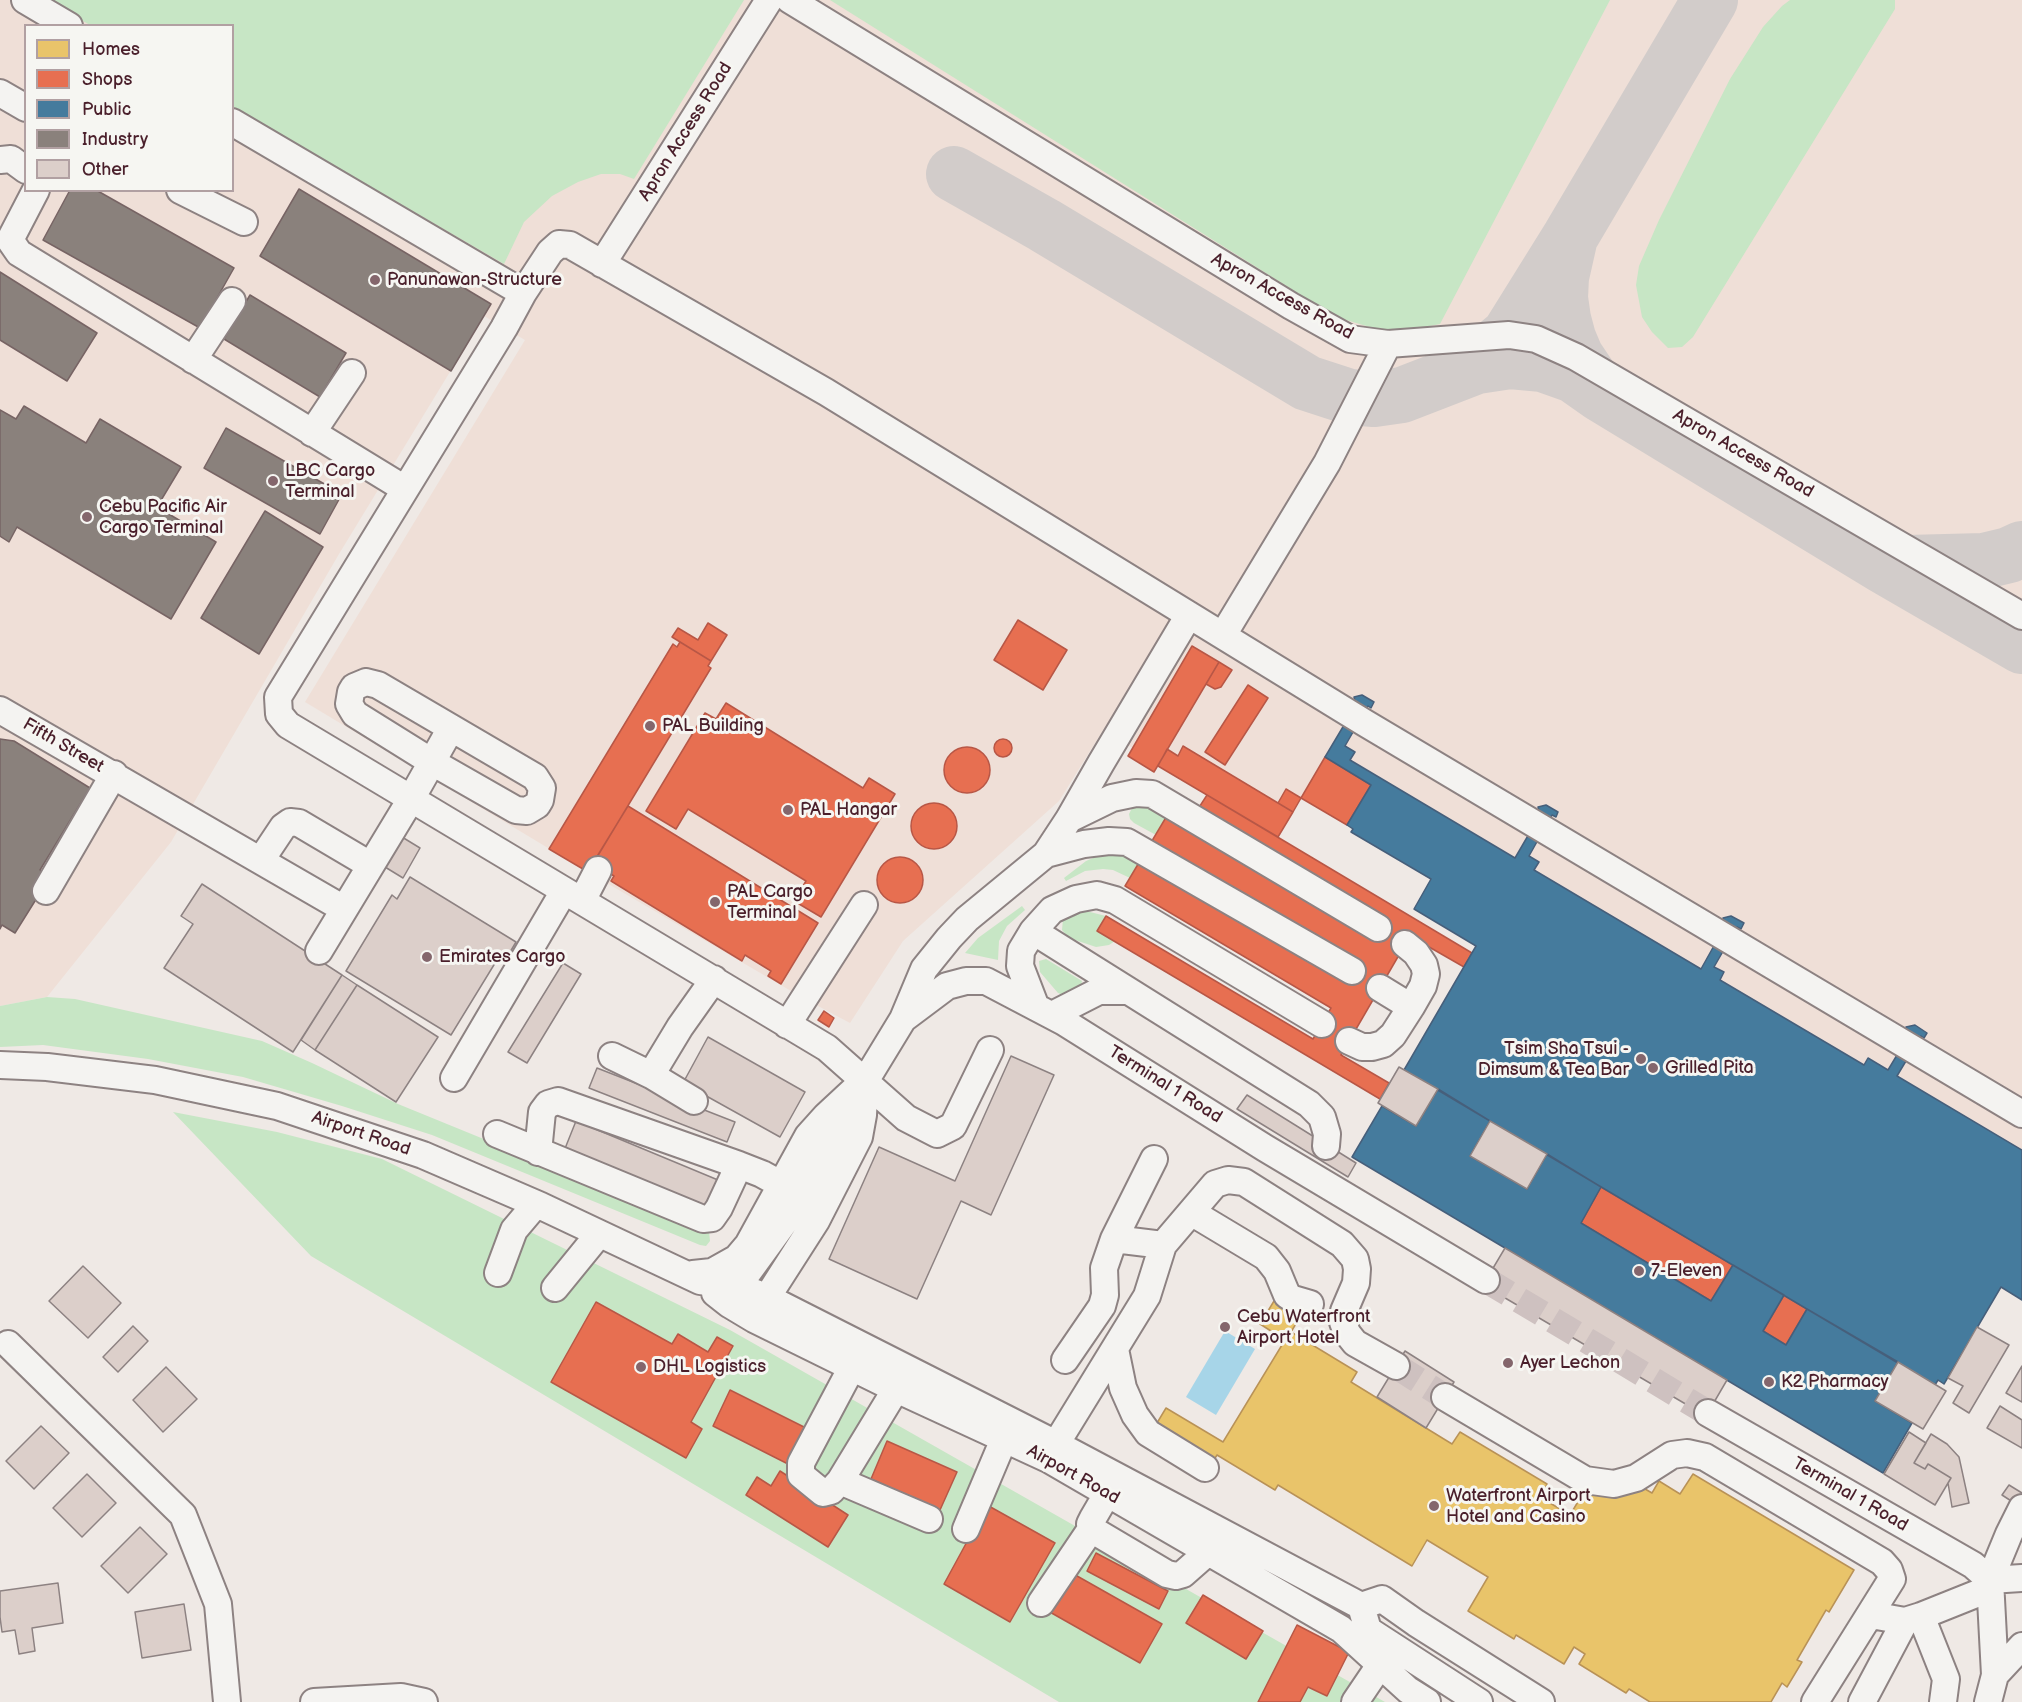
<!DOCTYPE html>
<html>
<head>
<meta charset="utf-8">
<style>
  body { margin:0 }
  #map { position:relative; width:2022px; height:1702px; overflow:hidden; background:#efe9e5; font-family:"Balsamiq Sans",sans-serif }
  canvas { display:block }
  .legend { position:absolute; left:24px; top:24px; width:210px; height:168px; box-sizing:border-box; background:#f6f6f2; border:2px solid #b1a0a2; margin:0; padding:8px 10px; list-style:none; font-size:18px; color:#4a1f2b }
  .legend li { display:flex; align-items:center; gap:12px; height:30px }
  .legend b { width:30px; border:2px solid #b1a0a2 }
</style>
</head>
<body>
<div id="map">
<canvas width="2022" height="1702"></canvas>
<ul class="legend">
<li><b style="height:16px;background:#e9c46a"></b>Homes</li>
<li><b style="height:16px;background:#e76f51"></b>Shops</li>
<li><b style="height:16px;background:#457b9d"></b>Public</li>
<li><b style="height:16px;background:#8a817c"></b>Industry</li>
<li><b style="height:16px;background:#dccfca"></b>Other</li>
</ul>
</div>
<script>
const c = document.querySelector('canvas').getContext('2d');
c.lineJoin = 'round';
function paint(path, color) {
  c.fillStyle = color;
  c.fill(path, 'evenodd');
}
function shape(rows) {
  const path = new Path2D();
  for (const r of rows) {
    if (r.length === 3) {
      path.moveTo(r[0] + r[2], r[1]);
      path.arc(r[0], r[1], r[2], 0, 2 * Math.PI);
      continue;
    }
    path.moveTo(r[0], r[1]);
    for (let i = 2; i < r.length; i += 2) path.lineTo(r[i], r[i + 1]);
  }
  return path;
}
function trace(path, color, width, dash) {
  c.strokeStyle = color;
  c.lineWidth = width;
  c.lineCap = dash ? 'butt' : 'round';
  c.setLineDash(dash || []);
  c.stroke(path);
}
function label(font, color, halo, rows, align = 'center') {
  c.font = font + ' "Balsamiq Sans",sans-serif';
  c.lineWidth = 6;
  c.setLineDash([]);
  c.textBaseline = 'middle';
  c.strokeStyle = halo;
  c.fillStyle = color;
  for (const [text, x, y, turn = 0] of rows) {
    c.save();
    c.translate(x, y);
    c.rotate((+turn || 0) * Math.PI / 180);
    c.textAlign = isNaN(turn) ? turn : align;
    if (halo) c.strokeText(text, 0, 0);
    c.fillText(text, 0, 0);
    c.restore();
  }
}
paint(shape([
  [0,0,2022,0,2022,1300,2000,1288,1944,1384,1938,1381,1936,1384,1946,1391,1923,1429,1912,1423,1883,1473,1352,1157,1382,1106,1378,1103,1389,1083,1399,1067,1404,1069,1476,946,1414,909,1431,879,1351,832,1353,829,1302,798,1278,837,1158,766,1154,772,1128,756,1133,748,1102,732,1059,801,903,941,850,1023,803,998,588,872,305,702,525,340,484,316,339,554,171,842,47,997,0,1006],
  [26,26,232,26,232,190,26,190]
]), '#efdfd7');
paint(shape([
  [45,0,744,0,634,179,620,174,601,174,578,182,552,196,524,222,504,264,233,107,232,26,90,25],
  [830,0,1610,0,1440,324,1405,331,1373,328,1336,317],
  [1790,0,1895,0,1895,9,1693,337,1682,347,1668,348,1652,332,1642,317,1636,285,1639,266,1659,220,1730,79,1763,27,1782,6],
  [1145,804,1167,816,1156,835,1134,823,1130,819,1129,814,1132,808,1135,806],
  [1114,853,1124,854,1140,861,1130,878,1113,870,1103,869,1085,871,1066,881,1064,878,1086,861,1098,856],
  [1022,906,1025,910,1007,926,999,941,998,960,965,953,978,938],
  [1078,911,1090,912,1106,916,1115,941,1109,945,1096,947,1069,938,1062,930,1063,919,1067,915],
  [1046,959,1082,981,1081,987,1063,995,1058,993,1040,972,1039,961],
  [47,997,75,999,262,1041,312,1063,398,1104,709,1231,710,1241,706,1246,700,1245,432,1135,342,1106,243,1077,148,1059,43,1045,0,1047,0,1006],
  [173,1112,277,1132,382,1159,730,1330,1385,1702,1059,1702,311,1256]
]), '#c7e6c5');
paint(shape([
  [1225,1331,1255,1349,1216,1415,1186,1397]
]), '#a7d5e8');
const homes = shape([
  [1274,1301,1300,1317,1291,1332,1357,1372,1351,1382,1452,1444,1460,1432,1547,1484,1540,1497,1570,1515,1582,1495,1633,1482,1652,1493,1659,1481,1680,1494,1693,1474,1854,1570,1829,1612,1826,1610,1797,1660,1802,1662,1787,1687,1782,1683,1771,1702,1650,1702,1629,1689,1626,1693,1579,1664,1585,1654,1574,1647,1564,1664,1516,1635,1514,1639,1468,1611,1488,1577,1427,1540,1412,1566,1278,1485,1275,1490,1217,1455,1212,1463,1154,1428,1166,1408,1223,1442,1285,1340,1260,1324,1274,1301]
]);
paint(homes, '#e9c46a');
trace(homes, '#b99257', 1.5);
const shops = shape([
  [1018,620,1067,650,1043,690,994,660,1018,620],
  [708,623,727,635,711,661,672,637,678,628,698,640,708,623],
  [680,642,711,661,708,666,711,668,588,872,549,849,673,644,677,647,680,642],
  [1192,646,1219,662,1154,772,1128,756,1192,646],
  [1219,662,1232,670,1221,687,1215,689,1206,684,1219,662],
  [1248,685,1268,698,1225,765,1205,752,1248,685],
  [726,703,863,788,869,778,895,794,821,917,794,901,806,881,688,809,676,829,646,811,705,713,716,719,726,703],
  [1003,748,9],
  [1183,746,1293,812,1278,837,1158,766,1167,749,1178,756,1183,746],
  [967,770,23],
  [1325,757,1371,785,1347,825,1301,798,1325,757],
  [1286,789,1301,798,1293,812,1278,803,1286,789],
  [1207,795,1472,953,1464,967,1410,936,1341,1055,1389,1083,1380,1099,1097,931,1106,916,1313,1039,1331,1008,1125,886,1168,814,1198,809,1207,795],
  [934,826,23],
  [628,806,818,923,781,984,768,976,771,971,745,955,742,961,611,881,614,876,593,863,628,806],
  [900,880,23],
  [824,1011,834,1018,829,1027,818,1020,824,1011],
  [1601,1187,1733,1265,1711,1301,1581,1223,1601,1187],
  [1784,1295,1807,1309,1786,1345,1763,1331,1784,1295],
  [596,1302,672,1344,678,1334,708,1352,717,1337,733,1346,691,1422,702,1429,686,1458,551,1382,596,1302],
  [730,1390,806,1428,788,1464,713,1426,730,1390],
  [887,1441,957,1472,940,1510,871,1479,887,1441],
  [780,1471,848,1515,828,1547,746,1495,757,1477,771,1486,780,1471],
  [987,1505,1055,1543,1010,1622,944,1584,987,1505],
  [1096,1553,1168,1591,1159,1609,1087,1571,1096,1553],
  [1070,1572,1162,1624,1140,1663,1048,1611,1070,1572],
  [1203,1595,1263,1631,1246,1659,1186,1623,1203,1595],
  [1297,1625,1349,1652,1327,1696,1308,1687,1300,1702,1258,1702,1297,1625]
]);
paint(shops, '#e76f51');
trace(shops, '#b85746', 1.5);
const public = shape([
  [1362,695,1374,702,1371,708,1368,706,1345,746,1355,752,1350,760,1515,858,1540,815,1538,807,1546,805,1558,812,1556,817,1552,815,1529,856,1539,862,1534,870,1701,969,1725,926,1723,918,1731,916,1744,923,1741,929,1737,927,1714,967,1724,972,1720,980,1864,1065,1868,1058,1888,1070,1909,1035,1906,1027,1915,1025,1927,1033,1924,1038,1921,1036,1897,1076,2022,1150,2022,1300,2001,1287,1944,1384,1938,1380,1935,1385,1404,1070,1476,946,1414,909,1431,879,1351,832,1353,829,1347,825,1371,785,1325,757,1356,705,1354,697,1362,695],
  [1438,1089,1490,1121,1470,1156,1527,1189,1547,1154,1601,1187,1581,1223,1711,1301,1733,1265,1784,1295,1763,1331,1786,1345,1807,1309,1898,1362,1875,1401,1912,1423,1883,1473,1352,1157,1382,1106,1416,1126,1438,1089]
]);
paint(public, '#457b9d');
trace(public, '#465f7b', 1.5);
const industry = shape([
  [299,189,491,304,451,371,260,256,299,189],
  [70,190,96,190,234,268,200,328,43,240,70,190],
  [0,272,97,333,67,381,0,340,0,272],
  [250,295,346,353,320,397,224,339,250,295],
  [24,406,86,443,100,419,181,467,157,507,216,542,171,619,17,527,9,542,0,536,0,410,16,419,24,406],
  [226,428,342,494,320,534,204,468,226,428],
  [265,511,323,547,259,654,201,618,265,511],
  [0,739,14,741,90,788,40,870,50,877,15,933,2,925,0,929,0,739]
]);
paint(industry, '#8a817c');
trace(industry, '#776464', 1.5);
trace(shape([
  [954,174,1044,225,1307,383,1350,397,1374,399,1402,395,1477,366,1510,361,1543,364,1574,375,1601,394],
  [1570,237,1561,277,1560,298,1563,319,1568,338,1576,357,1601,394,1884,566,2022,646],
  [1459,371,1479,360,1509,335,1570,237,1710,0],
  [1884,566,1907,563,1984,561,2009,555,2022,549]
]), '#d2ccca', 56);
const building = shape([
  [402,837,420,848,403,878,385,867,402,837],
  [410,877,516,942,506,959,500,955,451,1035,346,971,392,895,397,899,410,877],
  [202,884,342,975,293,1052,164,968,193,924,181,916,202,884],
  [563,963,581,974,527,1063,508,1052,563,963],
  [342,975,357,985,315,1050,301,1040,342,975],
  [357,985,438,1037,396,1102,315,1050,357,985],
  [708,1037,805,1092,780,1137,683,1083,708,1037],
  [1011,1056,1054,1075,991,1215,961,1201,917,1299,829,1259,879,1147,955,1181,1011,1056],
  [1399,1067,1438,1089,1416,1126,1378,1103,1399,1067],
  [597,1068,735,1122,727,1142,589,1088,597,1068],
  [1247,1095,1356,1163,1348,1177,1237,1109,1247,1095],
  [576,1121,718,1180,704,1214,562,1156,576,1121],
  [1490,1121,1547,1154,1527,1189,1470,1156,1490,1121],
  [1505,1248,1727,1380,1706,1416,1483,1285,1505,1248],
  [83,1266,121,1303,88,1338,49,1301,83,1266],
  [133,1326,148,1341,118,1372,103,1357,133,1326],
  [1977,1327,2009,1345,1969,1413,1953,1403,1963,1386,1948,1378,1977,1327],
  [1405,1351,1454,1382,1426,1428,1377,1397,1405,1351],
  [1898,1362,1946,1391,1923,1429,1875,1401,1898,1362],
  [2022,1366,2022,1402,2006,1393,2022,1366],
  [166,1367,197,1399,163,1432,133,1400,166,1367],
  [2000,1406,2022,1420,2022,1448,1987,1428,2000,1406],
  [41,1426,69,1453,34,1489,6,1461,41,1426],
  [1909,1432,1926,1443,1914,1463,1925,1469,1928,1464,1951,1478,1935,1505,1884,1474,1909,1432],
  [1931,1434,1947,1444,1959,1457,1969,1503,1952,1507,1948,1483,1951,1478,1928,1464,1925,1469,1914,1463,1931,1434],
  [87,1474,116,1503,82,1537,53,1508,87,1474],
  [2009,1485,2022,1493,2022,1508,2002,1495,2009,1485],
  [140,1527,167,1554,128,1593,101,1566,140,1527],
  [58,1583,63,1623,32,1628,35,1651,19,1654,15,1630,2,1632,0,1617,0,1591,58,1583],
  [184,1604,191,1650,142,1658,135,1612,184,1604]
]);
paint(building, '#dccfca');
trace(building, '#8d8282', 1.5);
trace(shape([
  [1486,1280,1708,1413],
  [1396,1366,1445,1397]
]), '#cec1c0', 26, [26, 13]);
const minor = shape([
  [25,0,69,26],
  [790,0,1291,306,1350,339,1388,344,1509,335,1536,339,1576,357,2022,616],
  [0,93,26,108],
  [232,122,523,293],
  [0,160,11,159,26,170],
  [36,190,10,240,19,253,405,489],
  [180,190,244,222],
  [602,264,769,0],
  [193,360,232,301],
  [312,433,352,373],
  [1223,635,1327,463,1388,344],
  [366,682,378,685,535,777,542,788,540,800,537,805,527,811,516,810,432,762,355,714,349,704,351,692,354,687,366,682],
  [0,710,344,909],
  [1069,819,1112,798,1136,793,1152,794,1378,928],
  [1046,854,1084,844,1109,841,1127,842,1352,971],
  [261,860,283,827,290,822,299,823,370,865],
  [46,891,114,774],
  [582,901,598,870],
  [1033,931,1309,1104,1322,1117,1327,1134,1326,1146],
  [319,951,411,799,451,728],
  [1380,988,1411,1007],
  [1035,1005,1020,966,1021,951,1033,931,1052,910,1076,899,1097,895,1115,900,1322,1024],
  [1052,1015,1099,991,1126,991],
  [903,1019,924,969,949,938,967,919,1046,854,1069,819,1101,763,1189,615],
  [787,1025,864,905],
  [1349,1041,1362,1047,1372,1047,1383,1044,1393,1035,1411,1007,1423,986,1426,974,1424,965,1416,953,1405,944],
  [990,1050,953,1126,937,1134,906,1118,827,1048,288,725,279,714,278,697,504,328,523,293,550,252,559,244,570,245,826,392,1365,723,2022,1114],
  [612,1056,651,1075,694,1101],
  [0,1065,47,1067,155,1080,277,1106,423,1155,541,1206,700,1281,738,1286,766,1297,1056,1444,1361,1606,1368,1630,1479,1702],
  [651,1075,680,1027,714,979],
  [454,1078,564,891],
  [497,1134,703,1219,712,1218,719,1208,739,1165],
  [538,1152,542,1112,548,1104,558,1101,739,1165,762,1174,782,1185],
  [1191,1212,1266,1257,1277,1271,1287,1295,1293,1299,1310,1304],
  [1114,1239,1154,1159],
  [498,1273,514,1230,536,1204],
  [693,1274,712,1272,737,1258,748,1245,808,1136,826,1116,854,1090],
  [555,1288,599,1234],
  [715,1293,729,1304,754,1319,896,1389,1050,1460,1341,1629,1408,1690,1427,1702],
  [729,1304,738,1286,791,1213,823,1161,864,1083,903,1019,947,986,966,981,986,981,1064,1022,1265,1148,1486,1280],
  [759,1310,816,1221,859,1137,863,1115,864,1095],
  [8,1344,183,1515,218,1604,227,1702],
  [1115,1349,1123,1388,1135,1415,1148,1433,1205,1468],
  [1065,1360,1102,1306,1105,1295,1104,1268,1114,1239,1163,1245],
  [896,1389,840,1481,929,1519],
  [1445,1397,1585,1480,1614,1484,1636,1478,1672,1455,1687,1453,1705,1457,1882,1562,1889,1570,1892,1579,1815,1702],
  [1708,1413,1973,1565,1990,1580],
  [1050,1460,1056,1444,1147,1296,1163,1245,1215,1184,1228,1180,1244,1182,1342,1244,1355,1259,1357,1269,1356,1283,1344,1311,1343,1322,1347,1333,1355,1343,1396,1366],
  [840,1481,831,1491,823,1493,801,1475,801,1463,852,1367],
  [966,1529,1004,1439],
  [1091,1529,1167,1574,1176,1576,1183,1574,1208,1552],
  [1990,1580,2022,1578],
  [1041,1603,1091,1529,1090,1524,1093,1518,1107,1494],
  [1361,1606,1382,1599,1416,1623,1541,1702],
  [1871,1615,1905,1621,1921,1616,1946,1679,1943,1702],
  [1921,1616,1991,1588],
  [1995,1675,2022,1646],
  [314,1702,401,1697,424,1702],
  [1355,1702,1380,1665],
  [1862,1702,1905,1621],
  [1988,1702,1995,1675,1990,1580,2009,1534,2022,1508]
]);
trace(minor, '#8d8282', 30);
trace(minor, '#f4f3f1', 26);
for (const [x, y, r, color] of [
  [375,280,6,"#84666c"],
  [273,481,6,"#84666c"],
  [87,517,6,"#84666c"],
  [650,726,6,"#84666c"],
  [788,810,6,"#84666c"],
  [715,902,6,"#84666c"],
  [427,957,6,"#84666c"],
  [1641,1059,6,"#84666c"],
  [1653,1068,6,"#84666c"],
  [1639,1271,6,"#84666c"],
  [1225,1327,6,"#84666c"],
  [1508,1363,6,"#84666c"],
  [641,1367,6,"#84666c"],
  [1769,1382,6,"#84666c"],
  [1434,1506,6,"#84666c"]
]) {
  const dot = new Path2D();
  dot.arc(x, y, r, 0, 2 * Math.PI);
  c.fillStyle = color;
  c.fill(dot);
  trace(dot, '#f6f6f2', 2);
}
label('18px', '#4a1f2b', '#f6f6f2', [
  ["Apron Access Road",686,132,-58],
  ["Apron Access Road",1282,297,29],
  ["Apron Access Road",1743,454,30],
  ["Fifth Street",63,746,30],
  ["Terminal 1 Road",1165,1085,32],
  ["Airport Road",361,1134,19],
  ["Airport Road",1073,1475,29],
  ["Terminal 1 Road",1850,1495,30]
]);
label('18px', '#4a1f2b', '#f6f6f2', [
  ["Panunawan-Structure",387,280],
  ["LBC Cargo",285,471],
  ["Terminal",285,492],
  ["Cebu Pacific Air",99,507],
  ["Cargo Terminal",99,528],
  ["PAL Building",662,726],
  ["PAL Hangar",800,810],
  ["PAL Cargo",727,892],
  ["Terminal",727,913],
  ["Emirates Cargo",439,957],
  ["Tsim Sha Tsui -",1629,1049,"right"],
  ["Dimsum & Tea Bar",1629,1070,"right"],
  ["Grilled Pita",1665,1068],
  ["7-Eleven",1651,1271],
  ["Cebu Waterfront",1237,1317],
  ["Airport Hotel",1237,1338],
  ["Ayer Lechon",1520,1363],
  ["DHL Logistics",653,1367],
  ["K2 Pharmacy",1781,1382],
  ["Waterfront Airport",1446,1496],
  ["Hotel and Casino",1446,1517]
], 'left');
</script>
</body>
</html>
